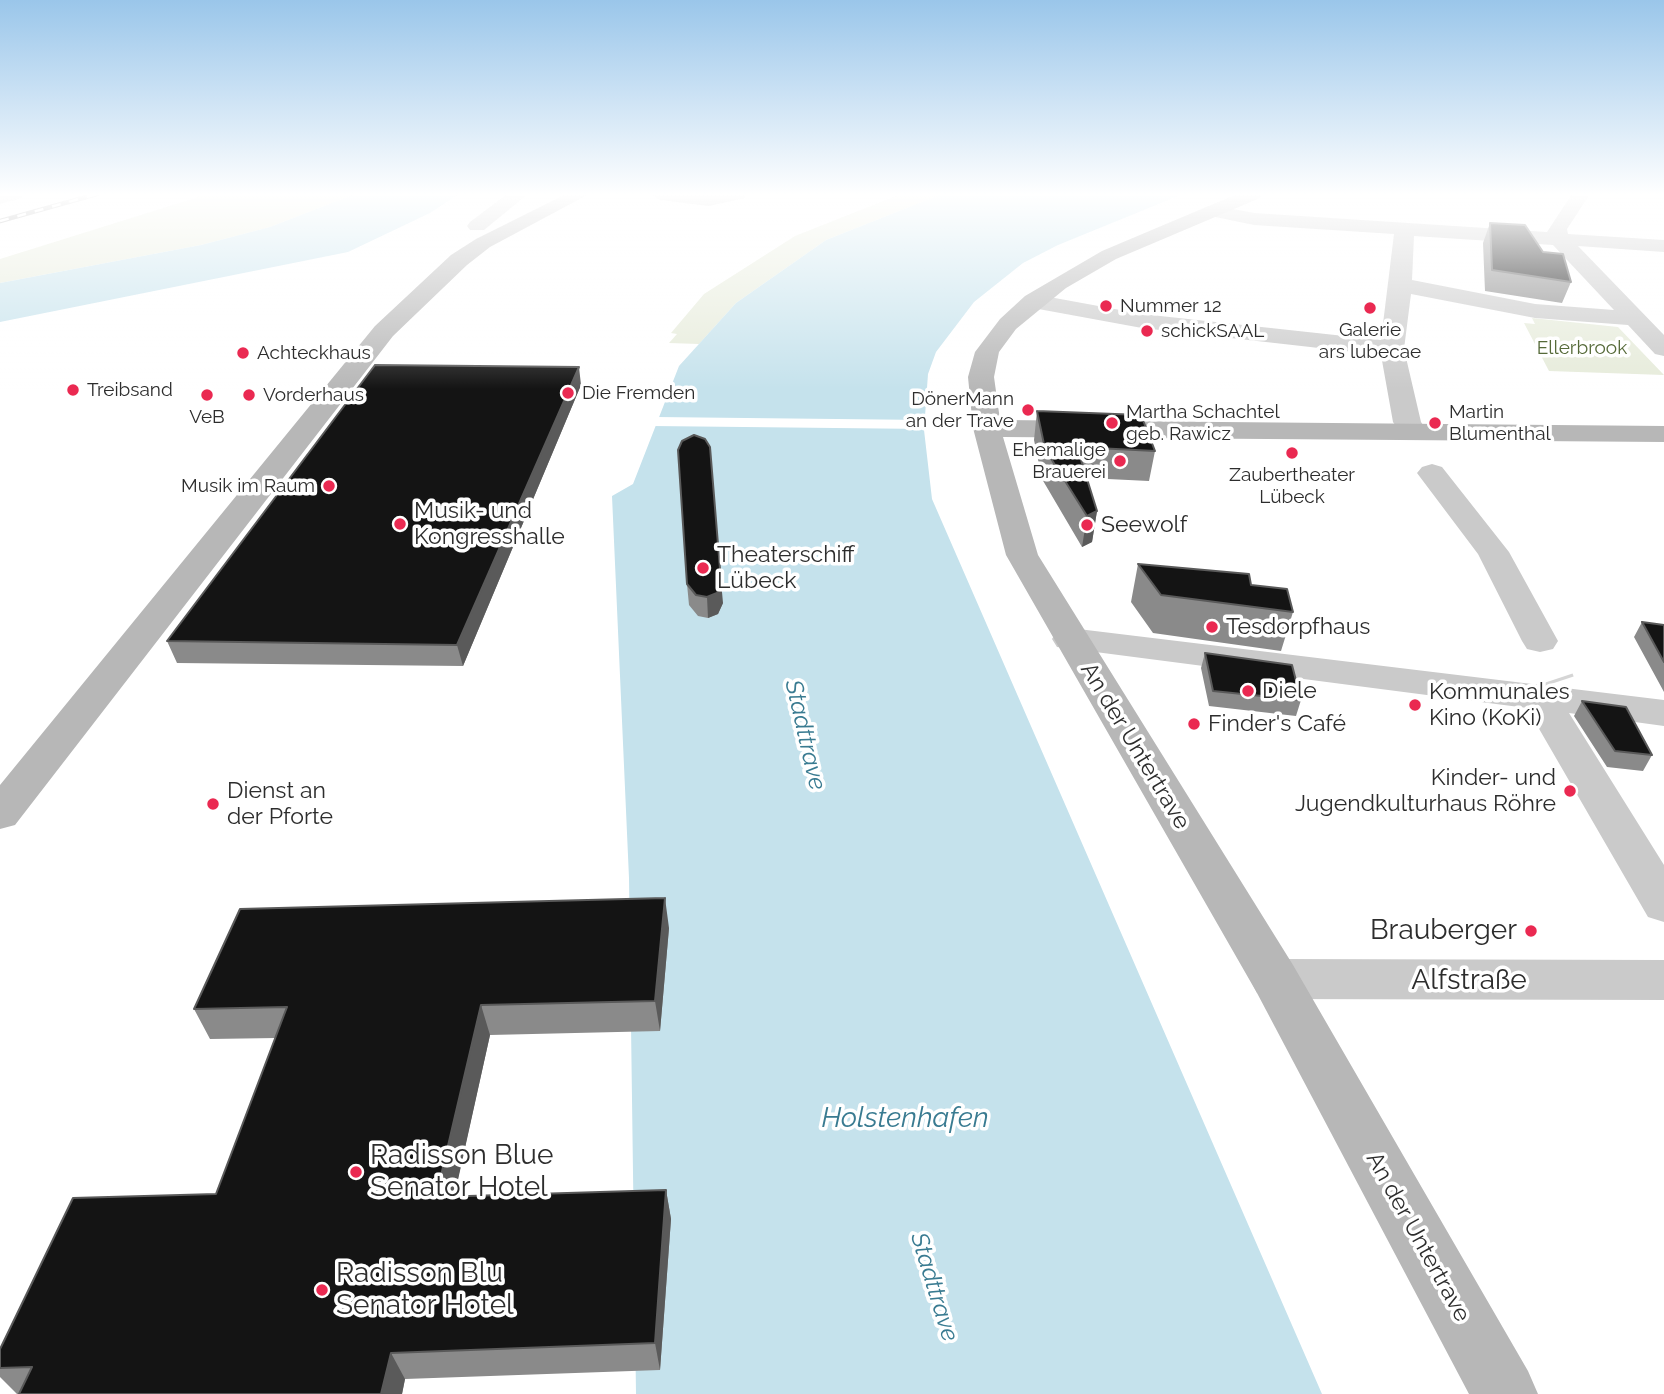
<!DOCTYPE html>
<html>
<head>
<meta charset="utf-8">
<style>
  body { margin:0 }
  canvas { display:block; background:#fff }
</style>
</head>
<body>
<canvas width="1664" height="1394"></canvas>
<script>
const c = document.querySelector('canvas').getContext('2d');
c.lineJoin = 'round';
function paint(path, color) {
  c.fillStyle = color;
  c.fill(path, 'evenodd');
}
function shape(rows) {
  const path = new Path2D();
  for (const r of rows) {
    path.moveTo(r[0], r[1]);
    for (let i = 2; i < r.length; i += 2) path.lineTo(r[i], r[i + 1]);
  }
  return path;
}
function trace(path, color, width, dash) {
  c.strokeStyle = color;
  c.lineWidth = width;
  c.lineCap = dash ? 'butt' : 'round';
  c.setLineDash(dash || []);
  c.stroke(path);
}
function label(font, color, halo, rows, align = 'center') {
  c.font = font + ' Raleway,sans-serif';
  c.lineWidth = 7;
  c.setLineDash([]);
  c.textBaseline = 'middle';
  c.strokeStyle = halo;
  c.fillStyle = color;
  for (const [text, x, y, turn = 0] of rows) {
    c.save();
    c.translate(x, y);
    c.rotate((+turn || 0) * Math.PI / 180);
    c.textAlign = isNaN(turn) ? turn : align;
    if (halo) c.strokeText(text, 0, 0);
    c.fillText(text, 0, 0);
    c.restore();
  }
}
paint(shape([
  [208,194,355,194,270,227,201,245,0,283,0,259],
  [901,194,942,194,826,240,736,303,699,344,669,343,677,334,671,333,704,294,795,236],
  [1532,318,1618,327,1664,375,1549,371,1524,323,1535,324]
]), '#e6ebda');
paint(shape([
  [355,194,459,194,430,213,348,252,0,322,0,283,201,245,270,227],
  [942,194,1183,194,1058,245,1023,263,974,302,936,352,928,374,924,430,932,499,1322,1394,636,1394,629,878,612,496,633,484,679,366,736,303,826,240]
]), '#c5e2ec');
paint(shape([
  [656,417,927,420,927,429,652,426]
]), '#fff');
trace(shape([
  [1556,679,1557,682]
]), '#d5d5d5', 35, [35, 18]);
paint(shape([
  [0,194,24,194,22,198,0,204,0,194],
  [507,194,528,194,484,230,470,230,467,226,470,222,507,194],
  [1572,194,1590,194,1567,229,1568,234,1664,240,1664,252,1578,246,1664,335,1664,356,1655,354,1628,325,1535,318,1411,294,1404,349,1421,422,1428,432,1424,438,1414,440,1404,438,1393,422,1381,355,1142,328,1033,308,1022,301,1033,294,1142,314,1381,340,1394,234,1254,225,1206,215,1203,211,1206,207,1213,205,1254,213,1547,232,1572,194],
  [1414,236,1553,245,1614,310,1535,304,1412,280,1414,236],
  [1432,464,1442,467,1509,552,1558,641,1553,649,1540,652,1527,649,1522,641,1478,554,1417,473,1422,467,1432,464],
  [1070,628,1664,700,1664,726,1569,713,1664,865,1664,922,1648,917,1527,708,1057,647,1052,639,1057,631,1070,628],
  [1275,959,1664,960,1664,1000,1275,999,1257,993,1250,979,1257,965,1275,959]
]), '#cacaca');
paint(shape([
  [566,194,589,194,490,247,467,265,393,336,15,825,0,829,0,785,375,326,451,255,476,239,566,194],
  [651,194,747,194,745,198,709,206,660,200,651,194],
  [1237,194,1262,194,1260,198,1116,259,1066,288,1016,329,999,352,994,377,1000,420,1664,426,1664,442,1003,437,1038,555,1293,965,1528,1371,1538,1394,1469,1394,1257,993,1006,555,973,428,968,377,975,352,1000,319,1025,296,1102,251,1237,194]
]), '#b7b7b7');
const rail = shape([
  [0,221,97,194]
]);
trace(rail, '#828282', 4.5);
trace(rail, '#fff', 2.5, [9]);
paint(shape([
  [1490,223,1543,252,1571,282,1562,303,1485,291,1483,243],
  [581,385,463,666,177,663,167,641],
  [1037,411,1155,451,1149,481,1087,478,1097,511,1092,542,1082,547,1042,479,1034,440],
  [1138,564,1251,585,1293,612,1281,651,1153,633,1131,602],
  [687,584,723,603,718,614,708,618,698,616,689,605],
  [1642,622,1664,625,1664,692,1634,637],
  [1205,653,1301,700,1296,716,1209,706,1201,668],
  [1582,701,1652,755,1643,771,1607,767,1574,716],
  [669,928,660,1031,490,1035,454,1196,666,1190,671,1219,660,1370,405,1379,402,1394,17,1394,0,1377,0,1349,216,1194,276,1038,210,1039,194,1009]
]), '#8a8a8a');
paint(shape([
  [579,367,581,385,463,666,457,645],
  [1097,511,1092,542,1082,547,1087,516],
  [721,581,723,603,718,614,708,618,707,597],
  [665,898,669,928,660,1031,655,1001],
  [481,1005,490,1035,448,1225,436,1197],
  [666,1190,671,1219,660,1370,655,1343],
  [391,1353,405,1379,402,1394,381,1394]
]), '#5a5a5a');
const building = shape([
  [1490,223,1525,225,1543,252,1563,254,1571,282,1492,270,1490,223],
  [375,365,579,367,457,645,167,641,375,365],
  [1037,411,1141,415,1155,451,1077,447,1097,511,1087,516,1045,449,1037,411],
  [694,435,705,439,710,447,721,581,717,593,707,597,696,595,687,584,678,450,682,441,694,435],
  [1138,564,1249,574,1251,585,1287,589,1293,612,1161,595,1138,564],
  [1642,622,1664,625,1664,662,1642,622],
  [1205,653,1292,665,1301,700,1213,691,1205,653],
  [1582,701,1626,707,1652,755,1615,751,1582,701],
  [665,898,655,1001,481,1005,436,1197,666,1190,655,1343,391,1353,381,1394,19,1394,32,1367,0,1368,0,1349,73,1198,216,1194,287,1007,194,1009,240,909,665,898]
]);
paint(building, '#141414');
trace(building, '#5a5a5a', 2);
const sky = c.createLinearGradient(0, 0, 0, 389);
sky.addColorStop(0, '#9ac6ea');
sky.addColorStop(0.5, '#fff');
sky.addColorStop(1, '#ffffff00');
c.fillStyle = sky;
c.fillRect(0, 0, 1664, 389);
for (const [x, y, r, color] of [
  [1106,306,7,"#ea2951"],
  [1370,308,7,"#ea2951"],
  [1147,331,7,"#ea2951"],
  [243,353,7,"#ea2951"],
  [73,390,7,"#ea2951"],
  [568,393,7,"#ea2951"],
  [207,395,7,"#ea2951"],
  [249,395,7,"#ea2951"],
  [1028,410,7,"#ea2951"],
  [1112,423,7,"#ea2951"],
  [1435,423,7,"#ea2951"],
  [1292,453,7,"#ea2951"],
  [1120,461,7,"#ea2951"],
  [329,486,7,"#ea2951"],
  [400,524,7,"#ea2951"],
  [1087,525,7,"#ea2951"],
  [703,568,7,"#ea2951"],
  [1212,627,7,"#ea2951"],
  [1248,691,7,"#ea2951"],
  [1415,705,7,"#ea2951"],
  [1194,724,7,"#ea2951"],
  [1570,791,7,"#ea2951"],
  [213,804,7,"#ea2951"],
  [1531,931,7,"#ea2951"],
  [356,1172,7,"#ea2951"],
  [322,1290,7,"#ea2951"]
]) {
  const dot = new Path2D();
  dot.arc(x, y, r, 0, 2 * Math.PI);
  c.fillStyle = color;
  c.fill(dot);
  trace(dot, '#fff', 2.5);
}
label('19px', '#2d2d2d', '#fff', [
  ["Nummer 12",1120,306],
  ["Galerie",1370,330,"center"],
  ["ars lubecae",1370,352,"center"],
  ["schickSAAL",1161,331],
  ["Achteckhaus",257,353],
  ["Treibsand",87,390],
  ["Die Fremden",582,393],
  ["Vorderhaus",263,395],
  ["DönerMann",1014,399,"right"],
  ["an der Trave",1014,421,"right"],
  ["Martha Schachtel",1126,412],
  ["geb. Rawicz",1126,434],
  ["Martin",1449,412],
  ["Blumenthal",1449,434],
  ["VeB",207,417,"center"],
  ["Ehemalige",1106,450,"right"],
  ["Brauerei",1106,472,"right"],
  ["Zaubertheater",1292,475,"center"],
  ["Lübeck",1292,497,"center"],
  ["Musik im Raum",315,486,"right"]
], 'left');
label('19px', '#566a39', '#fff', [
  ["Ellerbrook",1582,348]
]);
label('23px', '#2d2d2d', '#fff', [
  ["Musik- und",414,511],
  ["Kongresshalle",414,537],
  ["Seewolf",1101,525],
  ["Theaterschiff",717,555],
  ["Lübeck",717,581],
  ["Tesdorpfhaus",1226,627],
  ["Diele",1262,691],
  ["Kommunales",1429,692],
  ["Kino (KoKi)",1429,718],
  ["Finder's Café",1208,724],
  ["Kinder- und",1556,778,"right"],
  ["Jugendkulturhaus Röhre",1556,804,"right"],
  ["Dienst an",227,791],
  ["der Pforte",227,817]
], 'left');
label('23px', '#2d2d2d', '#fff', [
  ["An der Untertrave",1135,746,59],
  ["An der Untertrave",1418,1237,61]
]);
label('italic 24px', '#397b91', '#fff', [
  ["Stadttrave",805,735,77],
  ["Stadttrave",934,1287,73]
]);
label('28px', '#2d2d2d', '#fff', [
  ["Brauberger",1517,931,"right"],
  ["Radisson Blue",370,1156],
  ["Senator Hotel",370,1188],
  ["Radisson Blu",336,1274],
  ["Senator Hotel",336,1306]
], 'left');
label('28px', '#2d2d2d', '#fff', [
  ["Alfstraße",1469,981]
]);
label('italic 28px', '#397b91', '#fff', [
  ["Holstenhafen",905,1119]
]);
</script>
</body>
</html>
